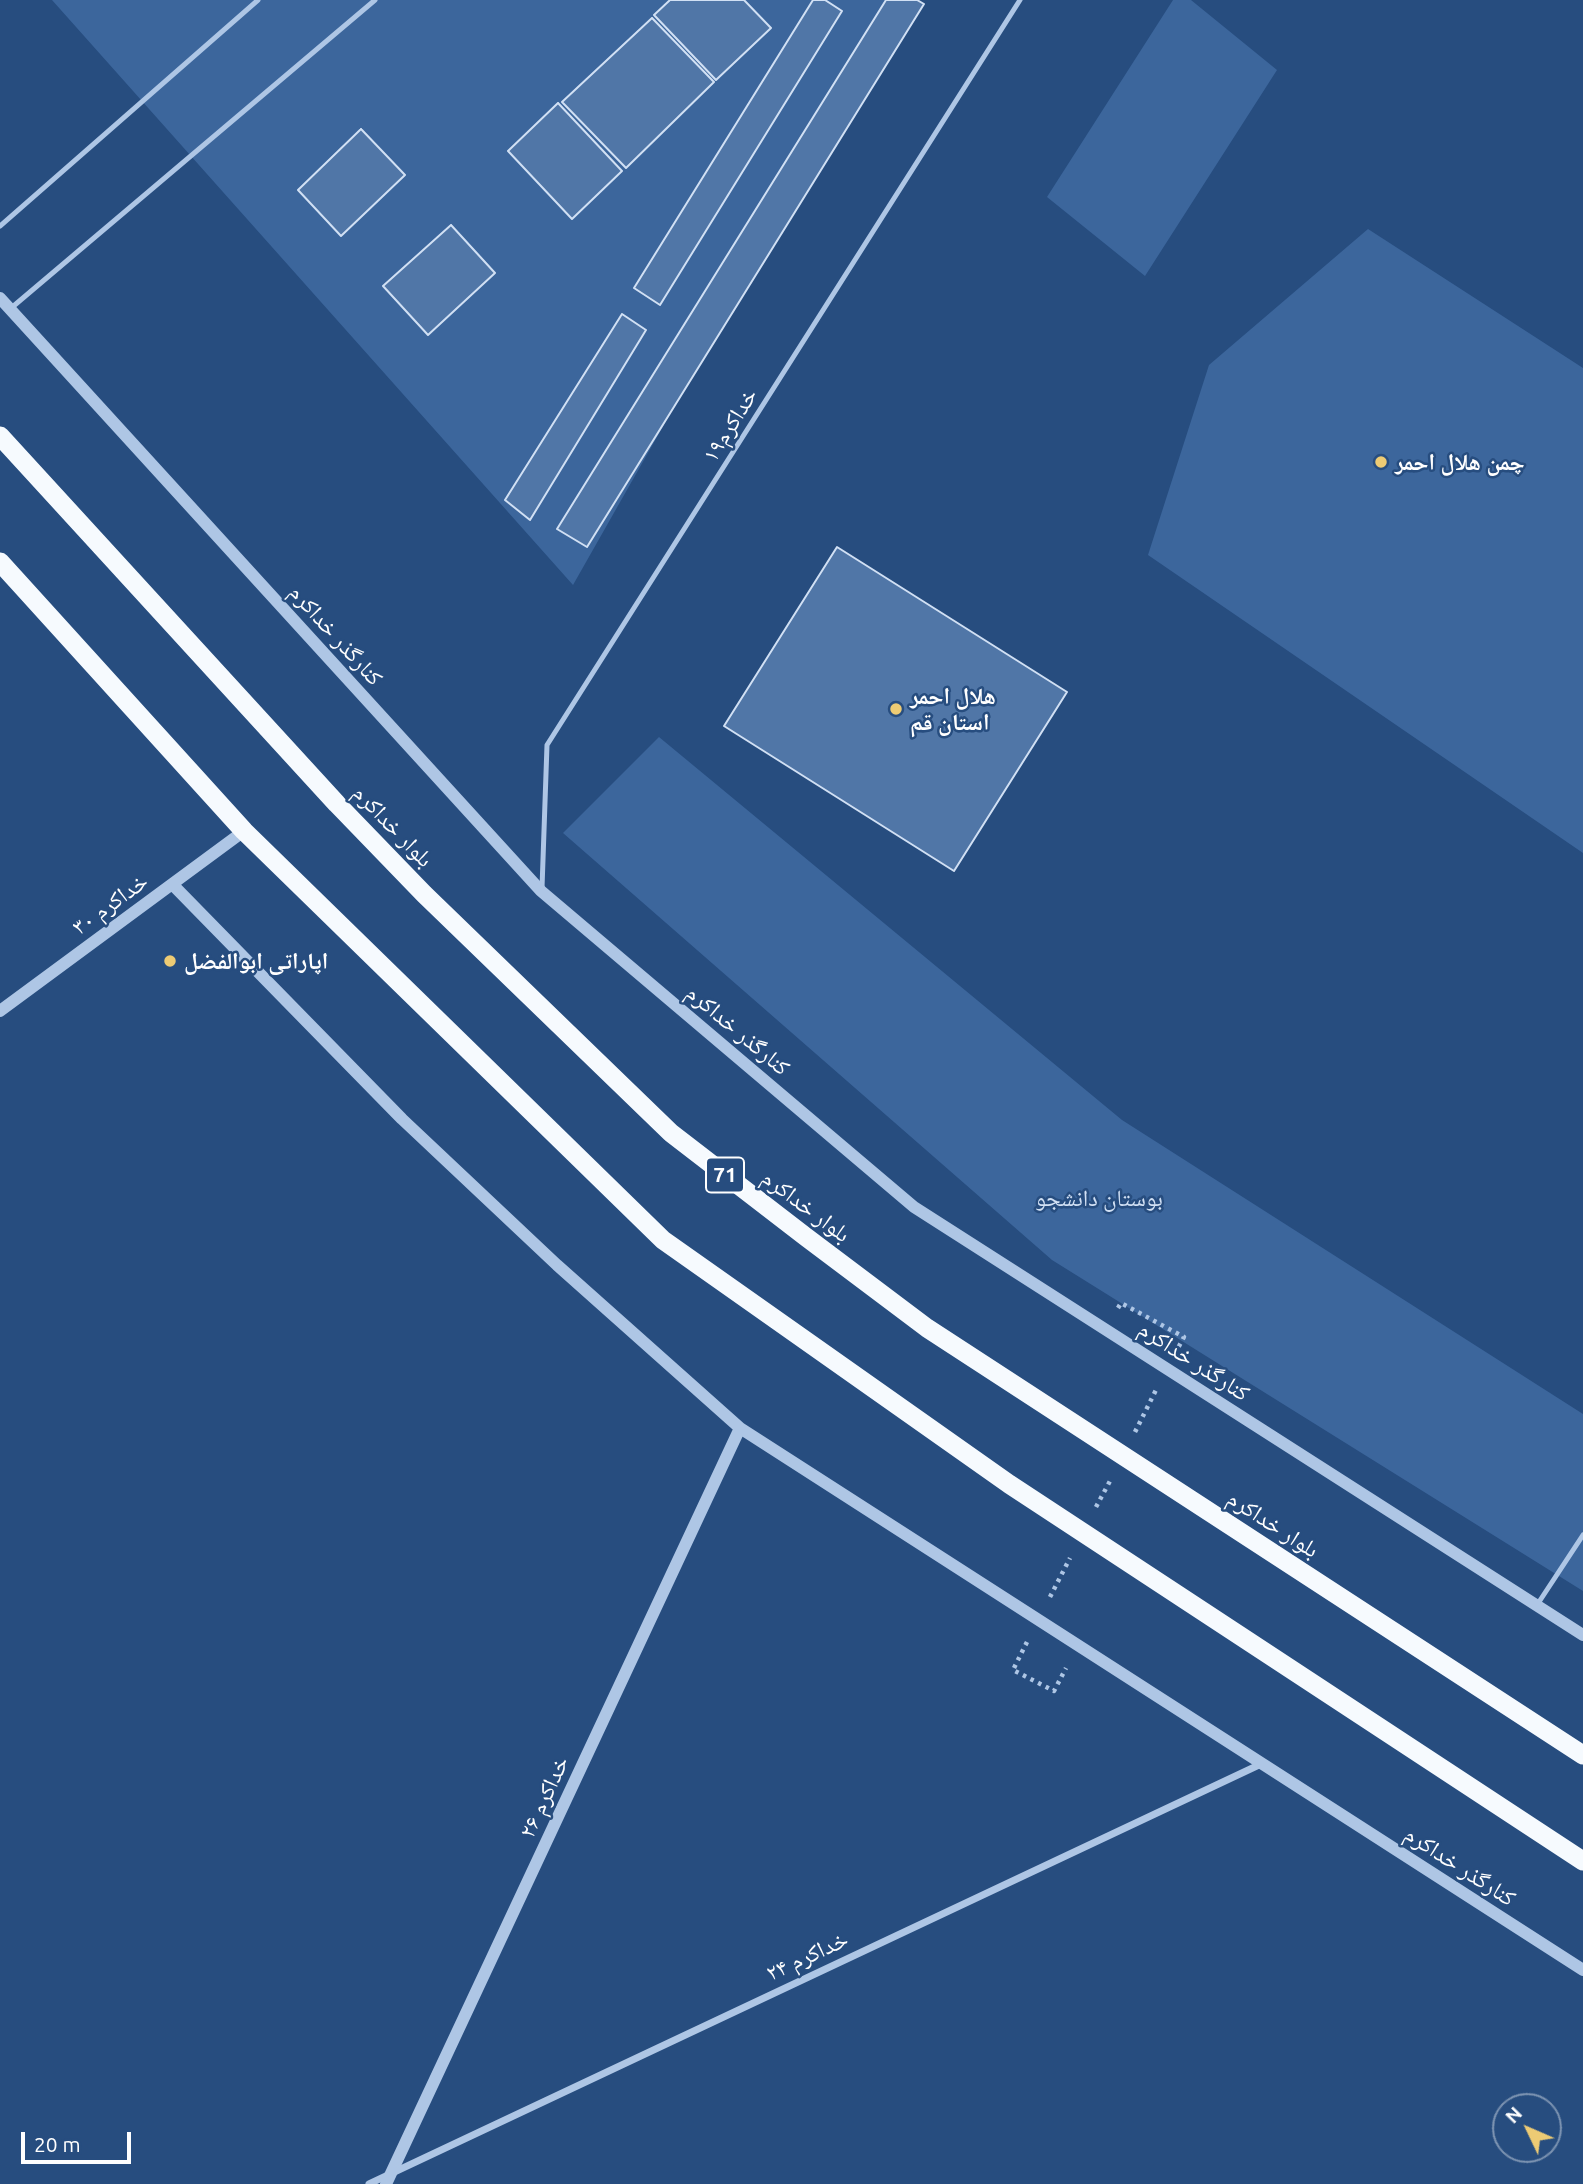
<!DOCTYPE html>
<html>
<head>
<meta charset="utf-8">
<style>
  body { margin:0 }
  #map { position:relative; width:1583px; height:2184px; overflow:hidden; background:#274d7f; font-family:Ubuntu,sans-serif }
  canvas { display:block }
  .north { position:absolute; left:1492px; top:2093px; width:70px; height:70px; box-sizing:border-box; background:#274d7f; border:2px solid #7d94b2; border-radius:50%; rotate:314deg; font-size:19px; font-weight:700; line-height:28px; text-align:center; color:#fff }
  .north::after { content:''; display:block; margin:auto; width:24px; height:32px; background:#edcb74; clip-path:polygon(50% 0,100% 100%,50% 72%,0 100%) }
  .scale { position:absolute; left:21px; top:2132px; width:110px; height:32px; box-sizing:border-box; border:4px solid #fff; border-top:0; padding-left:9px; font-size:21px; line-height:24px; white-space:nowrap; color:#fff; -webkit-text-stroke:5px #274d7f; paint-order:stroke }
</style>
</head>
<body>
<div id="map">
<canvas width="1583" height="2184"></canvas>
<div class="north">N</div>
<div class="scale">20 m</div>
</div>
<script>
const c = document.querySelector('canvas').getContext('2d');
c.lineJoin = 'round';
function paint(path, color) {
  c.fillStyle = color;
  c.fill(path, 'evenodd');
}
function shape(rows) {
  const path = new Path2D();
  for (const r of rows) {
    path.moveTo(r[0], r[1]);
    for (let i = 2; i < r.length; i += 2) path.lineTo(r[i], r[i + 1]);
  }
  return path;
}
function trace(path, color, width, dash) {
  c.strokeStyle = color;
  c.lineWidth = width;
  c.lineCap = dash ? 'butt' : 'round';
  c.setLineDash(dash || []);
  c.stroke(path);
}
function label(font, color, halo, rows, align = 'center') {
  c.font = font + ' Ubuntu,"Noto Naskh Arabic",sans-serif';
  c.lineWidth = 5;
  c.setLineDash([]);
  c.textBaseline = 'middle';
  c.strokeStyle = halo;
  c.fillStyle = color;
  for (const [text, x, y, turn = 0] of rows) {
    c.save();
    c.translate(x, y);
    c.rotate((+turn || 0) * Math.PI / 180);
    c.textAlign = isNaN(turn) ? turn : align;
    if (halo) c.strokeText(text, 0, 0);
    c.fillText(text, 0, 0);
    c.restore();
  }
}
paint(shape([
  [52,0,905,0,573,585],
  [1173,0,1191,0,1277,70,1145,276,1047,197],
  [1368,229,1583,368,1583,853,1148,555,1209,365],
  [659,737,1122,1120,1583,1414,1583,1591,1052,1260,563,833]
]), '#3c669c');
const building = shape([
  [670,0,744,0,771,28,716,80,654,15,670,0],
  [813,0,825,0,842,11,660,305,634,288,813,0],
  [886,0,917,0,924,4,587,547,557,529,886,0],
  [652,18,714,82,626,168,562,102,652,18],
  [558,103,622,171,572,219,508,151,558,103],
  [361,129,405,175,341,236,298,190,361,129],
  [451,225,495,273,428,335,383,286,451,225],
  [622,314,646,330,530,520,505,500,622,314],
  [837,547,1067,692,954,871,724,726,837,547]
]);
paint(building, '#5076a7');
trace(building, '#d1e0f4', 2);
trace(shape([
  [1118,1308,1121,1303,1184,1337,1178,1348],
  [1135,1432,1156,1390],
  [1096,1507,1110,1481],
  [1050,1597,1070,1558],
  [1027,1642,1013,1670,1054,1691,1066,1668]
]), '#aec6e5', 4.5, [3.5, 5]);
trace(shape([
  [0,226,258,0],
  [10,309,375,0],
  [542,888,547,745,1020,0],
  [1537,1605,1583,1535]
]), '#aec6e5', 5);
trace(shape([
  [369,2184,1261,1764]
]), '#aec6e5', 7);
trace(shape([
  [0,298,541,891,914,1207,1583,1635],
  [172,884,402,1119,557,1265,740,1428,1583,1970],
  [0,1011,244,831],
  [386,2184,740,1428]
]), '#aec6e5', 12);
trace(shape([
  [0,436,337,804,424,894,671,1133,806,1237,927,1328,1583,1755],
  [0,562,244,831,663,1240,1009,1484,1583,1861]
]), '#f6fafe', 19);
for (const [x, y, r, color] of [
  [1381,462,7,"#edcb74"],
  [896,709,7,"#edcb74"],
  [170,961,7,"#edcb74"]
]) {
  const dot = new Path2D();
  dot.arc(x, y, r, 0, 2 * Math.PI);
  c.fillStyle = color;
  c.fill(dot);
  trace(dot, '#274d7f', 2.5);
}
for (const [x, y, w] of [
  [725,1175,38]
]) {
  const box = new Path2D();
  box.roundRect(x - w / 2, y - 17.5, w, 35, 5);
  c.fillStyle = '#274d7f';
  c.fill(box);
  trace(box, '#fff', 2);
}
label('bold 21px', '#fff', null, [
  ["71",725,1175]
]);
label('23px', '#fff', '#274d7f', [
  ["۱۹خداکرم",730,425,-58],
  ["کنارگذر خداکرم",336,635,48],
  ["بلوار خداکرم",393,826,46],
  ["خداکرم ۳۰",110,904,-36],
  ["کنارگذر خداکرم",738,1030,40],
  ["بلوار خداکرم",806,1206,37],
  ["کنارگذر خداکرم",1194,1361,33],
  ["بلوار خداکرم",1273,1524,33],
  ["۲۶ خداکرم",544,1797,-65],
  ["کنارگذر خداکرم",1460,1866,33],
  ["۲۴ خداکرم",807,1956,-25]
]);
label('bold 23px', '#fff', '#274d7f', [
  ["چمن هلال احمر",1395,462],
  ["هلال احمر",910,696],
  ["استان قم",910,722],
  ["اپاراتی ابوالفضل",184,961]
], 'left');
label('23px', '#d1e0f4', '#274d7f', [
  ["بوستان دانشجو",1099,1198]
]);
</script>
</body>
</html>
